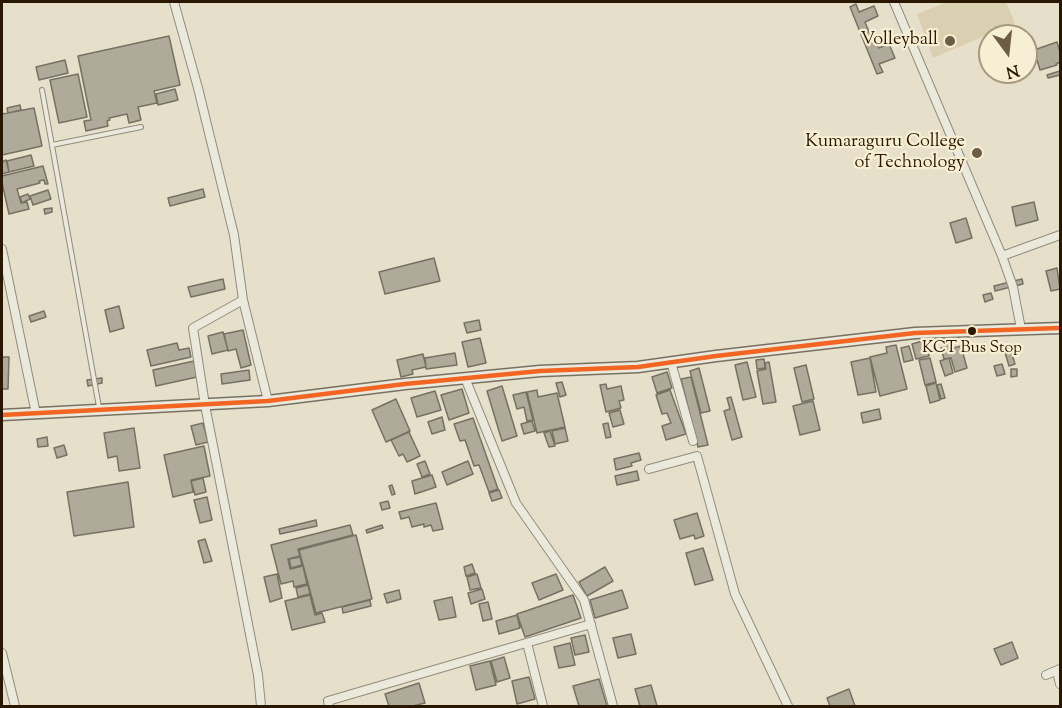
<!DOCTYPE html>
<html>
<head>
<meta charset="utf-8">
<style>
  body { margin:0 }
  #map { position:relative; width:1062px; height:708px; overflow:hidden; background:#e6e0ca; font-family:"Sorts Mill Goudy",serif }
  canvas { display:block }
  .frame { position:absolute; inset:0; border:3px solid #2a1701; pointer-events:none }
  .north { position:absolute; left:978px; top:24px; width:60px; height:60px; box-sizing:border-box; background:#f7efd4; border:2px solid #a59980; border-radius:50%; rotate:165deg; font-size:16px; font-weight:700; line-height:24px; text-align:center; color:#2a1701 }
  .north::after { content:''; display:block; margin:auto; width:21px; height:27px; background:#6c5d47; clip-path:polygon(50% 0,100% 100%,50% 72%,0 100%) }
</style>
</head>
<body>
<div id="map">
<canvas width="1062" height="708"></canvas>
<div class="frame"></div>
<div class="north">N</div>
</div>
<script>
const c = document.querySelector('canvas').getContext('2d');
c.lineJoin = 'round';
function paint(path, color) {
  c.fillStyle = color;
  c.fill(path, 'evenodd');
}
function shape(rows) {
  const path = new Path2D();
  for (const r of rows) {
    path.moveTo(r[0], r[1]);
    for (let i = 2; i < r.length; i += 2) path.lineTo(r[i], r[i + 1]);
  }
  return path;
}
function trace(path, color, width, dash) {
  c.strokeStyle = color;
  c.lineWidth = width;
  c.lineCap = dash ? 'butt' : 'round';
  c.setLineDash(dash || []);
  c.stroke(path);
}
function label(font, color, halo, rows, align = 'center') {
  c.font = font + ' "Sorts Mill Goudy",serif';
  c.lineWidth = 4.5;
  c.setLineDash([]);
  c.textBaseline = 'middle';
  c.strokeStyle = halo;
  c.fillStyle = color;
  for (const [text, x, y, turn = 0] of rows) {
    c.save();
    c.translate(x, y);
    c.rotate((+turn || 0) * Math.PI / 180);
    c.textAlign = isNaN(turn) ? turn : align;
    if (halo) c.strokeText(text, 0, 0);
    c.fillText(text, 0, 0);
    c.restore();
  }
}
paint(shape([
  [947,2,1006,2,1015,23,933,58,917,14]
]), '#dad0b1');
const building = shape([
  [856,4,859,12,874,6,878,16,865,22,869,32,872,30,879,48,889,44,895,58,879,64,883,72,877,74,850,7,856,4],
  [169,36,180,85,154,91,157,103,138,107,141,120,129,123,127,114,109,118,110,120,107,121,108,126,86,131,84,121,91,120,78,56,169,36],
  [1057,42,1060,52,1060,62,1056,64,1057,65,1040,70,1034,50,1057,42],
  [65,60,68,73,39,80,36,67,65,60],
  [1060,71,1060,75,1048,78,1047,75,1060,71],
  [78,74,87,117,59,123,50,80,78,74],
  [175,89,178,100,158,105,156,94,175,89],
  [20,105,21,110,8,113,7,108,20,105],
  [34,108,42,146,2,155,2,114,34,108],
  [31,155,34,166,9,172,7,161,31,155],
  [6,160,9,172,2,174,2,162,6,160],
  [43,166,48,184,45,184,44,180,39,181,40,183,17,189,21,203,27,202,29,209,9,214,2,183,2,176,43,166],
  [203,189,205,197,170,206,168,198,203,189],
  [48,190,51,199,33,205,30,196,48,190],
  [28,194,30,199,22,203,20,197,28,194],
  [1034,202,1038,220,1016,226,1012,207,1034,202],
  [52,208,52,212,45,214,44,209,52,208],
  [966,218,972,238,956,243,950,223,966,218],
  [434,258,440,281,385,294,379,272,434,258],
  [1057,268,1060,289,1051,291,1046,271,1057,268],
  [223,279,225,289,191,297,188,287,223,279],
  [1022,279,1023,284,995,291,994,286,1022,279],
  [991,293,993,299,985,302,983,295,991,293],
  [119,306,124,328,110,332,105,310,119,306],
  [44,311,46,317,31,322,29,316,44,311],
  [479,320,481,330,467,333,464,323,479,320],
  [243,330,251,365,241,368,236,349,228,351,224,334,243,330],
  [223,332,228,350,212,354,208,336,223,332],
  [950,337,953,348,961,346,967,368,955,372,951,358,944,359,941,348,945,347,942,339,950,337],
  [480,338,486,363,468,367,462,342,480,338],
  [926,340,929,356,916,359,912,344,926,340],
  [177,343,179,350,189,348,191,357,151,366,147,350,177,343],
  [896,345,907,389,880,396,870,357,887,353,886,347,896,345],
  [909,346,913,360,904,362,901,348,909,346],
  [1010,348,1015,364,1009,366,1004,349,1010,348],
  [455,353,457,365,426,369,425,358,455,353],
  [423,354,426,367,412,370,413,374,401,377,397,360,423,354],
  [2,357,9,357,8,389,2,389,2,357],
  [870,358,876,392,858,395,851,362,870,358],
  [930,358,936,382,925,385,919,360,930,358],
  [949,358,953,373,945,376,940,361,949,358],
  [764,359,765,368,757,369,756,360,764,359],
  [194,361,197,377,156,386,153,370,194,361],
  [747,362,756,397,743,400,735,365,747,362],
  [769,362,776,402,763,404,757,371,766,369,765,363,769,362],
  [1002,364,1005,374,997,376,994,366,1002,364],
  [806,365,814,399,802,402,794,368,806,365],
  [699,368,710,411,701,413,690,371,699,368],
  [1011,369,1017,369,1017,376,1011,377,1011,369],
  [249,370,250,380,222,384,221,374,249,370],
  [667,372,672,388,657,393,652,377,667,372],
  [691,377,708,445,698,447,681,379,691,377],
  [102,378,102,383,88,386,87,380,102,378],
  [562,382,566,395,560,397,556,383,562,382],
  [936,383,940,400,930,403,926,386,936,383],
  [606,384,607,389,621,386,624,400,619,401,621,408,606,412,600,385,606,384],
  [941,384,945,398,941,399,937,385,941,384],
  [502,386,517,436,502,441,487,391,502,386],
  [462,389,469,413,449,420,441,395,462,389],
  [537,390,538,397,557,393,565,427,537,433,527,392,537,390],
  [670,390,686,434,666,440,662,426,671,423,667,413,662,414,656,395,670,390],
  [435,391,441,410,417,417,411,398,435,391],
  [526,392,533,420,527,421,524,407,517,409,513,395,526,392],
  [731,397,742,437,732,440,724,411,730,409,727,398,731,397],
  [396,399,410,431,386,442,372,410,396,399],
  [813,401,820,430,800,435,793,406,813,401],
  [879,409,881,419,863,423,861,413,879,409],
  [620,410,624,424,613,427,609,413,620,410],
  [442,417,445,430,432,434,428,422,442,417],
  [473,418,498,489,489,492,479,465,474,466,465,440,460,441,454,424,473,418],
  [532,421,535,431,524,434,521,424,532,421],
  [203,423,208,442,196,445,191,426,203,423],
  [608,423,611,437,606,438,603,424,608,423],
  [134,428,140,468,119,471,117,456,108,458,104,433,134,428],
  [565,428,568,441,555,444,552,431,565,428],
  [550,431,555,446,549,447,544,433,550,431],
  [409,432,420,456,407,462,403,454,399,456,391,440,409,432],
  [47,437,48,446,38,447,37,439,47,437],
  [64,445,67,455,57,458,54,448,64,445],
  [204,446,210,476,191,480,193,492,173,497,164,455,204,446],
  [639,453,641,460,631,463,632,466,616,470,614,459,639,453],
  [425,461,430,474,422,477,417,464,425,461],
  [468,461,473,474,447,485,442,472,468,461],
  [637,471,639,480,617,485,615,476,637,471],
  [432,475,436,487,415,494,412,481,432,475],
  [203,478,206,492,195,495,191,481,203,478],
  [128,482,134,527,74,536,67,492,128,482],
  [392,485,395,494,392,495,389,486,392,485],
  [499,490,502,498,492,501,489,493,499,490],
  [207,497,212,520,200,523,194,500,207,497],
  [388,501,390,508,382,510,380,503,388,501],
  [436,503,443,529,433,531,431,525,424,527,424,524,412,527,409,517,401,519,399,512,436,503],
  [697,513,704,536,695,539,694,535,680,539,674,520,697,513],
  [316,520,317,526,280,534,279,529,316,520],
  [350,525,353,535,298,549,300,556,288,559,290,569,303,566,307,584,294,587,293,581,281,584,271,545,350,525],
  [382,525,383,528,367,533,366,530,382,525],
  [356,535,372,599,316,613,299,550,356,535],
  [205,539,212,561,204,563,198,541,205,539],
  [703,548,713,580,695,585,686,553,703,548],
  [300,557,302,565,291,568,289,559,300,557],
  [472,564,475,573,466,576,464,567,472,564],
  [605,567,613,581,587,596,579,582,605,567],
  [277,574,282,598,270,602,264,577,277,574],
  [477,574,481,588,470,590,467,577,477,574],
  [556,574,563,590,539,600,532,583,556,574],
  [308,585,310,594,298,597,296,588,308,585],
  [482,589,485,599,471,604,468,593,482,589],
  [399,590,401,599,387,603,384,594,399,590],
  [622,590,628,608,595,618,590,600,622,590],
  [310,595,315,615,322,613,325,622,292,630,285,601,310,595],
  [573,595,581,618,525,637,517,614,573,595],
  [452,597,456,617,439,620,434,601,452,597],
  [370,600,371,606,343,613,342,607,370,600],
  [488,602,492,619,483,621,479,604,488,602],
  [517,615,520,628,499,634,496,621,517,615],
  [631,634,636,654,618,658,613,638,631,634],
  [585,635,589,652,575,655,571,638,585,635],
  [1012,642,1018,658,1001,665,994,649,1012,642],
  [570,643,575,665,559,668,554,647,570,643],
  [504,657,510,678,497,682,491,661,504,657],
  [490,661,496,685,476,690,470,666,490,661],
  [529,677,535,699,517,704,512,681,529,677],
  [599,679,607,706,579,706,573,686,599,679],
  [419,683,425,703,413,706,389,706,385,694,419,683],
  [651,685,657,706,640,706,635,689,651,685],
  [849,689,855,706,830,706,827,698,849,689]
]);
paint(building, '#b0aa9a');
trace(building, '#777163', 1.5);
const lane = shape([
  [42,90,99,407],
  [52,145,141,127]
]);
const street = shape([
  [174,2,198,88,234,235,243,300,193,328,205,405,258,675,261,706],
  [894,2,1002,256,1013,287,1021,329],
  [2,249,36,414],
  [1002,256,1060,235],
  [243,300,268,401],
  [671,362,693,441],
  [465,378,516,503,584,600,613,706],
  [649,469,697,456,735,594,788,706],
  [527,643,543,706],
  [2,653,15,706],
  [1057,671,1060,684],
  [1046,675,1060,669],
  [329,706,328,701,591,624]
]);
const secondary = shape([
  [2,415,268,401,405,384,540,371,638,367,716,356,915,333,1060,328]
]);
trace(lane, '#928c7d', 6);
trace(street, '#928c7d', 10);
trace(secondary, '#777163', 13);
trace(lane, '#ebe8dc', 4);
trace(street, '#ebe8dc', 8);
trace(secondary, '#ebe8dc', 10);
trace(shape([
  [2,415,268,401,405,384,540,371,638,367,716,356,915,333,1060,328]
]), '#f26522', 4.5);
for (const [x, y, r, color] of [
  [950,41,6,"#6c5d47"],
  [977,153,6,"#6c5d47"],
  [972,331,5,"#2a1701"]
]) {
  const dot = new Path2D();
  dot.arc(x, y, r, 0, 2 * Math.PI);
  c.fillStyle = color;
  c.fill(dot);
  trace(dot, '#f7efd4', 2);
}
label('16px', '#2a1701', '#f7efd4', [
  ["KCT Bus Stop",972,349]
]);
label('18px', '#2a1701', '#f7efd4', [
  ["Volleyball",938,41],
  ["Kumaraguru College",965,143],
  ["of Technology",965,164]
], 'right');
</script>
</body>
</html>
